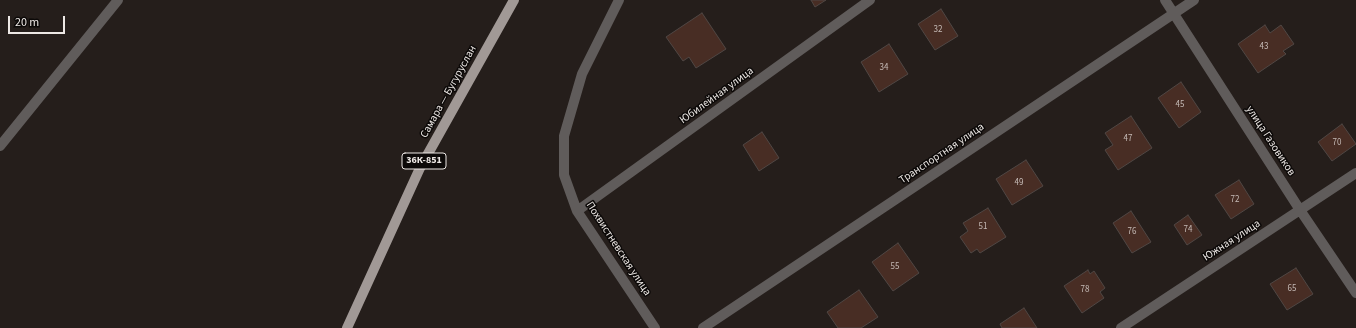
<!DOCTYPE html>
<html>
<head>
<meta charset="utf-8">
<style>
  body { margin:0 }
  #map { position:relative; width:1356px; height:328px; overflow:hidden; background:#251e1b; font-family:"Source Sans 3",sans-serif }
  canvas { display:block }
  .scale { position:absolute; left:8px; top:16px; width:57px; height:18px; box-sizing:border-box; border:2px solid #ede8e5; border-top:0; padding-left:5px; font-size:12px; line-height:14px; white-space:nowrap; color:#ede8e5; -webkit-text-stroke:3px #0c0908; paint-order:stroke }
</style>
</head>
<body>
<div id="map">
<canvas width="1356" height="328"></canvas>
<div class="scale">20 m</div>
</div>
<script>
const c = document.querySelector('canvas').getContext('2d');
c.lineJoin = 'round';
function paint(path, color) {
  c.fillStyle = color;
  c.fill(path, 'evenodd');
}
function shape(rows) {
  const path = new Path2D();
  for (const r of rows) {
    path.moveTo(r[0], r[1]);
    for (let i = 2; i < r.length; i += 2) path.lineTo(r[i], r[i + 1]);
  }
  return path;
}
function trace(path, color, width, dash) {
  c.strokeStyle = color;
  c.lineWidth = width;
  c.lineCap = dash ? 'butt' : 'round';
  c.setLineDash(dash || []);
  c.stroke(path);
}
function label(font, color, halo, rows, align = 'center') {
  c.font = font + ' "Source Sans 3",sans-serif';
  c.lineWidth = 3;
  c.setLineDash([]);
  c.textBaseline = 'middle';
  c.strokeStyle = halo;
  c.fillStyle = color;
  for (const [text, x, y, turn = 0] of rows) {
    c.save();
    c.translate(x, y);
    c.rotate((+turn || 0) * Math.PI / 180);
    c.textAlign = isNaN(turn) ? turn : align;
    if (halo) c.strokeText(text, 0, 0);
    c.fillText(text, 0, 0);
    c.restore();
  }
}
const building = shape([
  [811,0,826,0,815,7,811,0],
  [941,9,958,36,935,50,918,24,941,9],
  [702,13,726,49,696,68,689,57,683,61,666,37,702,13],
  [1265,25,1270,33,1281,25,1294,44,1283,51,1286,54,1258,73,1238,44,1265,25],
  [889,44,908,74,879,92,861,62,889,44],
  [1181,82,1201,112,1179,128,1158,98,1181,82],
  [1131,116,1152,148,1118,170,1105,150,1113,145,1105,133,1131,116],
  [1342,124,1356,144,1332,161,1318,142,1342,124],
  [762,132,779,158,759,171,743,145,762,132],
  [1026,160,1043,186,1012,205,996,179,1026,160],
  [1239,180,1254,204,1231,219,1215,195,1239,180],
  [988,208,1006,237,980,253,977,249,971,253,960,237,968,231,963,223,988,208],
  [1131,211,1151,242,1132,253,1113,223,1131,211],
  [1188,215,1202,235,1187,245,1174,225,1188,215],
  [898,243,919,273,893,291,872,262,898,243],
  [1296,268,1313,294,1287,310,1270,284,1296,268],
  [1088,270,1090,274,1094,271,1105,288,1100,292,1104,298,1082,313,1064,286,1088,270],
  [859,290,878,317,861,328,838,328,827,312,859,290],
  [1024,308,1037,328,1002,328,1000,324,1024,308]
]);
paint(building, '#482d24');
trace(building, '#504744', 1);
trace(shape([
  [619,0,582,74,564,136,564,175,577,211,655,328],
  [1165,0,1300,210,1356,293],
  [0,146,118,0],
  [577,211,870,0],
  [703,328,1194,0],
  [1121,328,1356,173]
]), '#605c5b', 10);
trace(shape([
  [347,328,420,168,514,0]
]), '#a19996', 10);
label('9px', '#c4b9b5', null, [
  ["32",938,30],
  ["43",1264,47],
  ["34",884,68],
  ["45",1180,105],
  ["47",1128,139],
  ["70",1337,143],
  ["49",1019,183],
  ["72",1235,200],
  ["51",983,227],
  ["74",1188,230],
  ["76",1132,232],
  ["55",895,267],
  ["65",1292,289],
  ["78",1085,290]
]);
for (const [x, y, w] of [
  [424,161,44]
]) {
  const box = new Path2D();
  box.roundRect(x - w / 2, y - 8, w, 16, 3);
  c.fillStyle = '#0c0908';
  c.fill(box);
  trace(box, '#ede8e5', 1);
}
label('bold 10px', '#ede8e5', null, [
  ["36К-851",424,161]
]);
label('11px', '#ede8e5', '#0c0908', [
  ["Самара — Бугуруслан",449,92,-61],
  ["Юбилейная улица",717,96,-36],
  ["улица Газовиков",1270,141,57],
  ["Транспортная улица",942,154,-34],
  ["Южная улица",1232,241,-33],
  ["Похвистневская улица",618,249,57]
]);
</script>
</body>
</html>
